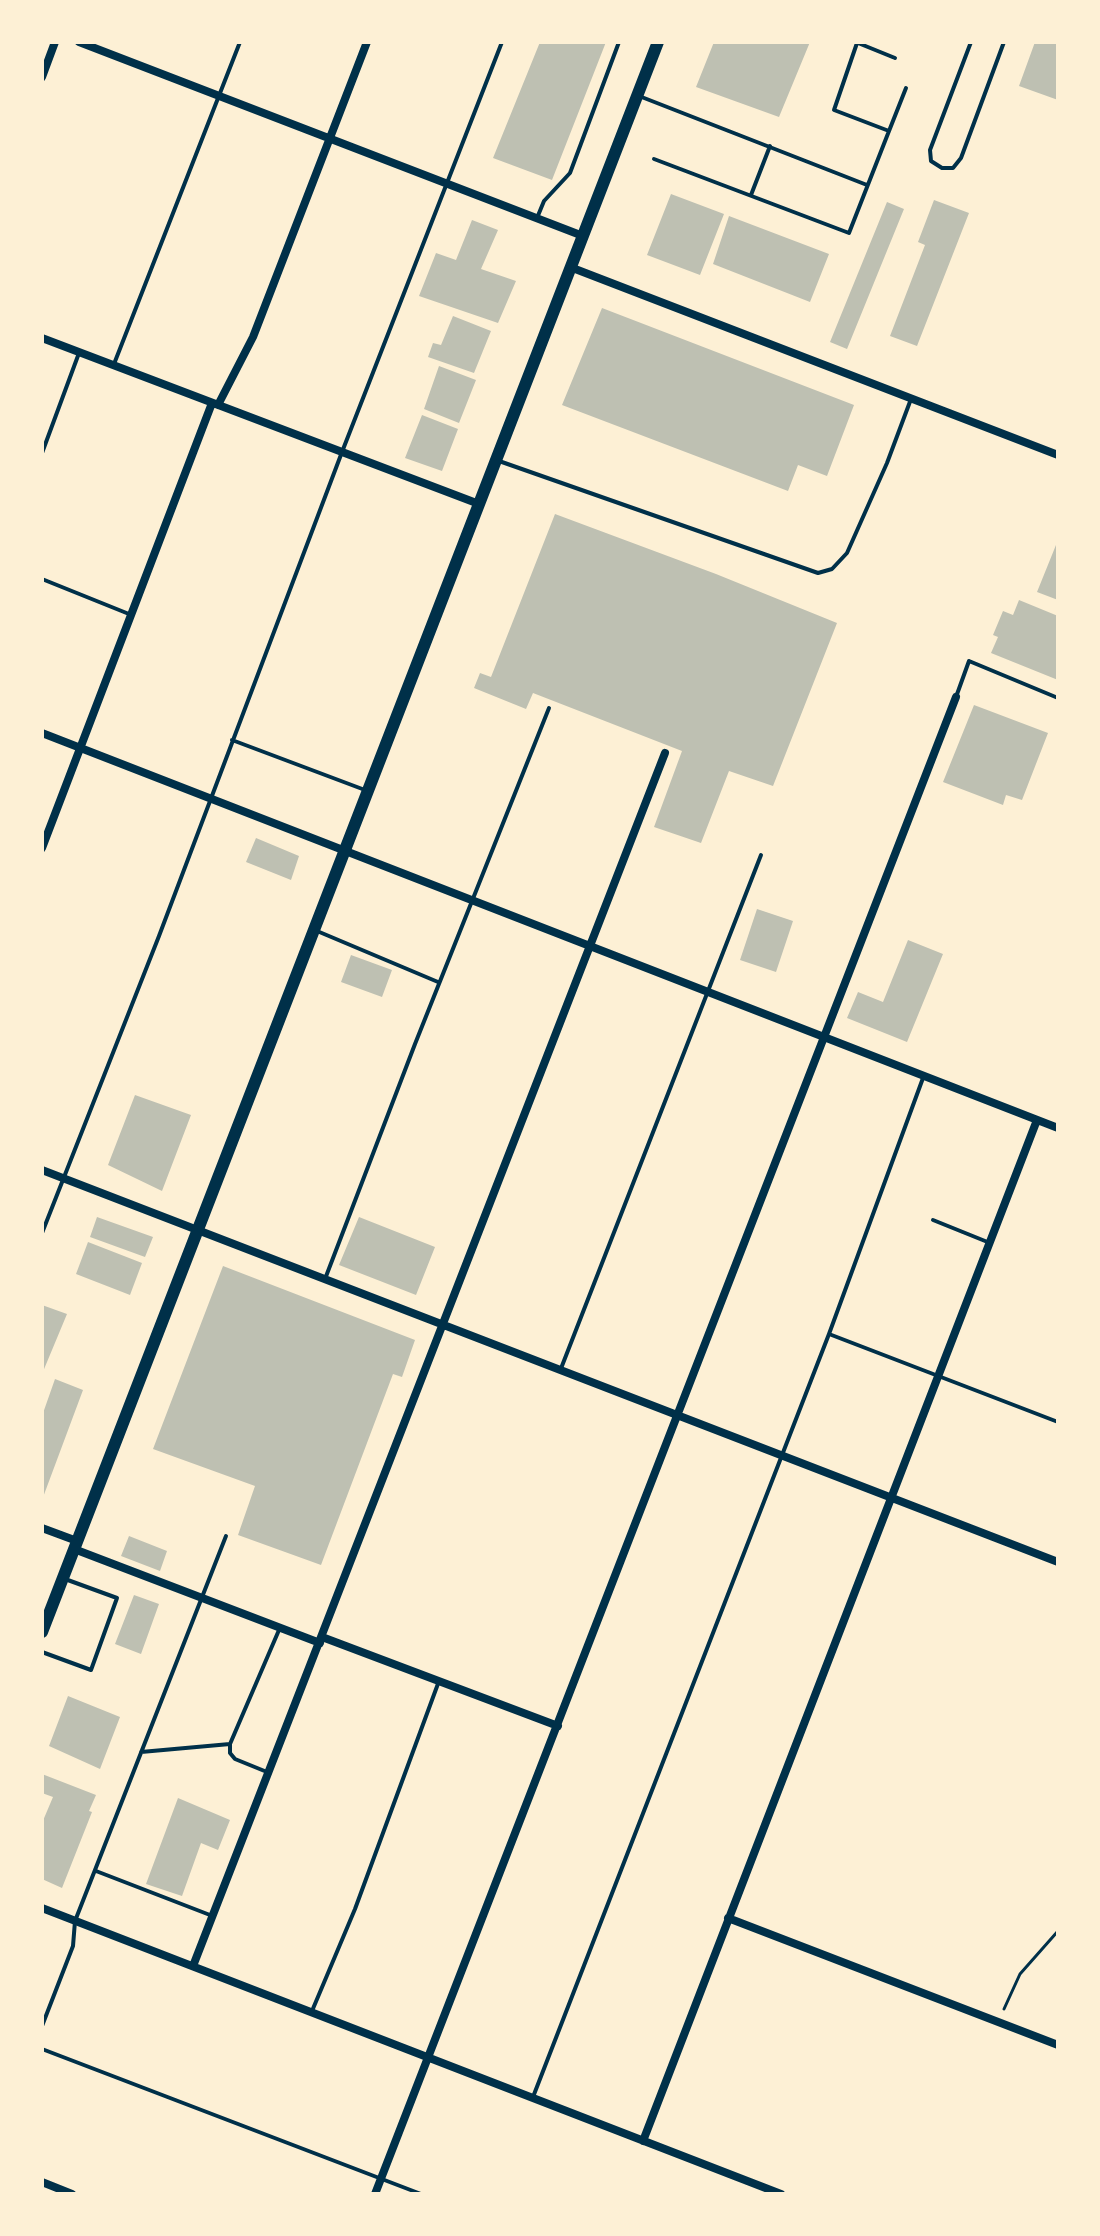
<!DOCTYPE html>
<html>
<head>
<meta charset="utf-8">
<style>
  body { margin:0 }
  #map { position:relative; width:1100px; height:2236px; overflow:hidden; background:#fdf0d5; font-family:"Varela Round",sans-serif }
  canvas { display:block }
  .frame { position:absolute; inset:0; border:44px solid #fdf0d5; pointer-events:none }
</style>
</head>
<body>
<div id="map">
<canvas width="1100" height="2236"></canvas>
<div class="frame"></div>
</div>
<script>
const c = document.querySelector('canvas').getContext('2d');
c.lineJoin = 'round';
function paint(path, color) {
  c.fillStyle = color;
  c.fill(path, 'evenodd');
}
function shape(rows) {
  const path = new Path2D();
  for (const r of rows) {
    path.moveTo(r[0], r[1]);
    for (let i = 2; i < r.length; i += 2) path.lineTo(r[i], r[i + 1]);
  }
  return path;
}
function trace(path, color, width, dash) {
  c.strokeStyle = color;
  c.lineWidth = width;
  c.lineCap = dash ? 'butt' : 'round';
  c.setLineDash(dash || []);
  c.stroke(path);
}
paint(shape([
  [540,42,606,42,552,180,493,158],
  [714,42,810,42,779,117,696,87],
  [1035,42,1058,42,1058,100,1019,86],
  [671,194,724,214,700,275,647,255],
  [934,200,969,213,917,346,890,336,925,245,918,242],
  [887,202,904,209,847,349,830,342],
  [729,216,829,254,810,302,713,264],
  [472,220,498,230,481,269,516,281,498,323,419,296,436,253,456,260],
  [602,308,854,405,827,476,798,465,788,491,562,405],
  [453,316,491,331,474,373,428,357,433,343,441,345],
  [439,366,476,380,459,423,424,409],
  [422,415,458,429,442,471,405,458],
  [555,514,716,574,837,623,773,786,729,771,701,843,654,827,682,751,533,693,526,709,474,688,480,673,491,677],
  [1058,540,1058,600,1037,592],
  [1019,600,1058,616,1058,680,991,653,998,637,993,635,1003,611,1013,615],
  [974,705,1048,733,1022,800,1006,795,1003,805,943,782],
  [256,838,299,856,291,880,246,862],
  [757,909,793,921,776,972,740,960],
  [908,940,943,954,907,1042,847,1018,858,992,883,1002],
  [351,955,392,970,382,997,341,982],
  [135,1095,191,1115,162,1191,108,1165],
  [97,1217,153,1237,145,1257,90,1237],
  [359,1217,435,1247,416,1295,339,1265],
  [88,1242,142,1263,130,1295,76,1274],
  [223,1266,415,1340,402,1377,393,1374,321,1565,238,1535,255,1486,153,1449],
  [42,1305,67,1314,42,1374],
  [55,1379,83,1390,42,1500,42,1416],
  [129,1536,167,1551,160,1571,121,1556],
  [134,1595,159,1604,141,1654,115,1644],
  [68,1696,120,1717,100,1769,49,1746],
  [42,1774,96,1795,89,1811,92,1812,62,1888,42,1879,42,1823,53,1797,42,1793],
  [178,1798,230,1820,218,1850,201,1843,182,1896,146,1884]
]), '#bec0b2');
trace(shape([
  [1004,2009,1020,1974,1058,1931]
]), '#003049', 3);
trace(shape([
  [971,42,930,150,931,161,942,168,953,168,961,158,1004,42],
  [857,43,834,110,889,131,906,88],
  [858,43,895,58],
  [639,96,867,185],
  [654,159,849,233,889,131],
  [751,195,770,146],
  [537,218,544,201,570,173,619,42],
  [114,364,240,42],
  [42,453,79,353],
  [499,461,818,573,832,569,847,553,887,463,911,399],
  [42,579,129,614],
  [956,697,969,661,1058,698],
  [232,740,365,790],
  [317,931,438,982],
  [933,1220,990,1243],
  [42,1233,159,936,342,452,502,42],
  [325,1279,415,1044,549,708],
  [829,1334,1058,1422],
  [560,1371,761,855],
  [42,1652,91,1670,117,1598,65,1579],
  [141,1752,230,1744],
  [267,1772,235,1759,230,1753,230,1744,279,1630],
  [96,1871,210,1915],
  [312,2011,355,1909,439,1681],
  [42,2026,73,1946,75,1921,226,1536],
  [42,2049,421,2194],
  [533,2097,829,1334,923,1078]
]), '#003049', 4);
trace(shape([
  [79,42,583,236],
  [42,77,55,42],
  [570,267,1058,455],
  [42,338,479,504],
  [218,405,253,337,367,42],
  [42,733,1058,1128],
  [42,848,212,403],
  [42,1170,1058,1562],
  [42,1528,77,1541],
  [74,1549,320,1643],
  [322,1637,558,1726],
  [42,1908,781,2194],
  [728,1918,1058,2045],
  [193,1966,665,753],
  [643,2141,1037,1120],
  [42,2182,72,2194],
  [375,2194,956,697]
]), '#003049', 8);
trace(shape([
  [42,1632,658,42]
]), '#003049', 12);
</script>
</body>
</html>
